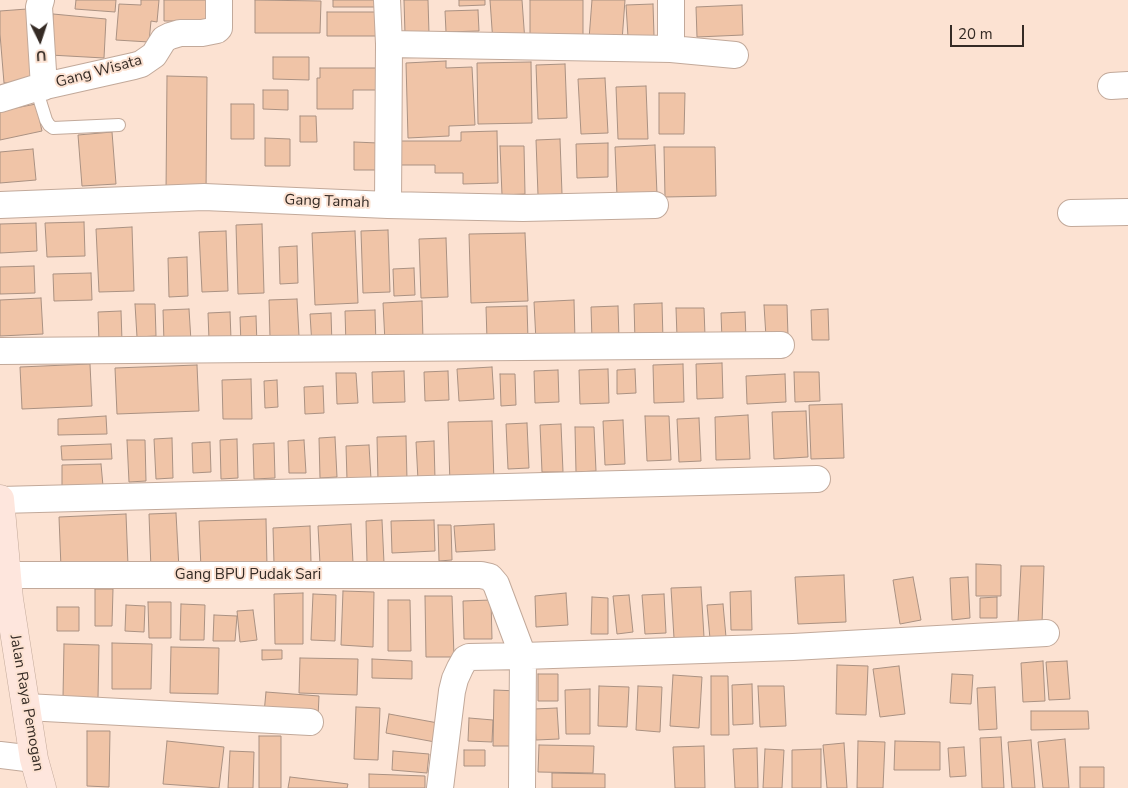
<!DOCTYPE html>
<html>
<head>
<meta charset="utf-8">
<style>
  body { margin:0 }
  #map { position:relative; width:1128px; height:788px; overflow:hidden; background:#fce2d2; font-family:"Nunito Sans",sans-serif }
  canvas { display:block }
  .north { position:absolute; left:15px; top:15px; width:50px; height:50px; -webkit-text-stroke:4px #fce2d2; paint-order:stroke; rotate:176deg; font-size:14px; font-weight:700; line-height:20px; text-align:center; color:#352b25 }
  .north::after { content:''; display:block; margin:auto; width:18px; height:22px; background:#352b25; clip-path:polygon(50% 0,100% 100%,50% 72%,0 100%) }
  .scale { position:absolute; left:950px; top:25px; width:74px; height:22px; box-sizing:border-box; border:2px solid #352b25; border-top:0; padding-left:6px; font-size:15px; line-height:18px; white-space:nowrap; color:#352b25; -webkit-text-stroke:4px #fce2d2; paint-order:stroke }
</style>
</head>
<body>
<div id="map">
<canvas width="1128" height="788"></canvas>
<div class="north">U</div>
<div class="scale">20 m</div>
</div>
<script>
const c = document.querySelector('canvas').getContext('2d');
c.lineJoin = 'round';
function paint(path, color) {
  c.fillStyle = color;
  c.fill(path, 'evenodd');
}
function shape(rows) {
  const path = new Path2D();
  for (const r of rows) {
    path.moveTo(r[0], r[1]);
    for (let i = 2; i < r.length; i += 2) path.lineTo(r[i], r[i + 1]);
  }
  return path;
}
function trace(path, color, width, dash) {
  c.strokeStyle = color;
  c.lineWidth = width;
  c.lineCap = dash ? 'butt' : 'round';
  c.setLineDash(dash || []);
  c.stroke(path);
}
function label(font, color, halo, rows, align = 'center') {
  c.font = font + ' "Nunito Sans",sans-serif';
  c.lineWidth = 4;
  c.setLineDash([]);
  c.textBaseline = 'middle';
  c.strokeStyle = halo;
  c.fillStyle = color;
  for (const [text, x, y, turn = 0] of rows) {
    c.save();
    c.translate(x, y);
    c.rotate((+turn || 0) * Math.PI / 180);
    c.textAlign = isNaN(turn) ? turn : align;
    if (halo) c.strokeText(text, 0, 0);
    c.fillText(text, 0, 0);
    c.restore();
  }
}
const building = shape([
  [76,0,116,0,115,12,75,9,76,0],
  [141,0,159,0,157,22,151,21,149,42,116,40,119,4,141,5,141,0],
  [164,0,206,0,206,21,164,21,164,0],
  [255,0,321,1,320,33,255,33,255,0],
  [333,0,377,0,377,7,333,7,333,0],
  [404,0,428,0,429,34,405,34,404,0],
  [459,0,485,0,485,5,459,6,459,0],
  [490,0,522,0,525,42,493,43,490,0],
  [530,0,583,0,583,42,530,42,530,0],
  [592,0,625,0,622,41,589,39,592,0],
  [653,4,654,36,628,37,626,5,653,4],
  [742,5,743,35,697,37,696,7,742,5],
  [27,9,33,80,4,83,0,34,0,11,27,9],
  [478,10,479,31,446,32,445,11,478,10],
  [327,12,381,12,381,36,327,36,327,12],
  [53,14,106,19,104,58,50,55,53,14],
  [273,57,309,57,309,80,273,79,273,57],
  [446,61,446,68,472,67,475,125,449,126,449,136,408,138,406,63,446,61],
  [531,62,532,123,478,124,477,63,531,62],
  [565,64,567,118,538,119,536,65,565,64],
  [320,68,383,68,383,90,353,90,353,109,317,109,317,78,320,78,320,68],
  [167,76,207,77,206,193,166,193,167,76],
  [605,78,608,133,581,134,578,79,605,78],
  [646,86,648,139,618,139,616,87,646,86],
  [263,90,288,90,288,110,263,109,263,90],
  [659,93,685,93,684,134,659,134,659,93],
  [36,104,42,131,0,140,0,111,36,104],
  [231,104,254,104,254,139,231,139,231,104],
  [300,116,316,116,317,142,300,142,300,116],
  [497,131,498,183,463,184,463,173,435,173,435,165,400,165,400,141,461,141,461,132,497,131],
  [112,132,116,184,82,186,78,135,112,132],
  [265,138,290,139,290,166,265,166,265,138],
  [560,139,562,194,538,195,536,140,560,139],
  [354,142,378,143,378,170,354,170,354,142],
  [608,143,608,177,577,178,576,144,608,143],
  [655,145,657,194,617,196,615,147,655,145],
  [500,146,524,146,525,194,502,195,500,146],
  [664,147,715,147,716,196,665,197,664,147],
  [33,149,36,180,0,183,0,152,33,149],
  [84,222,85,256,47,257,45,223,84,222],
  [36,223,37,251,0,253,0,224,36,223],
  [262,224,264,293,238,294,236,225,262,224],
  [132,227,134,291,99,292,96,229,132,227],
  [388,230,390,292,363,293,361,231,388,230],
  [226,231,228,291,202,292,199,232,226,231],
  [355,231,358,303,315,305,312,233,355,231],
  [525,233,528,301,471,303,469,234,525,233],
  [446,238,448,297,421,298,419,239,446,238],
  [297,246,298,283,280,284,279,247,297,246],
  [187,257,188,296,169,297,168,258,187,257],
  [34,266,35,293,0,294,0,267,34,266],
  [414,268,415,295,394,296,393,269,414,268],
  [91,273,92,300,54,301,53,274,91,273],
  [41,298,43,334,0,336,0,300,41,298],
  [297,299,299,336,270,337,269,300,297,299],
  [574,300,575,340,536,341,534,302,574,300],
  [422,301,423,340,385,342,383,303,422,301],
  [662,303,663,340,635,341,634,304,662,303],
  [135,304,155,304,156,336,137,337,135,304],
  [764,305,787,305,788,336,766,337,764,305],
  [527,306,528,339,487,340,486,307,527,306],
  [618,306,619,339,592,340,591,307,618,306],
  [676,308,704,308,705,336,677,337,676,308],
  [189,309,191,341,164,343,163,310,189,309],
  [828,309,829,340,812,340,811,310,828,309],
  [375,310,376,345,346,346,345,311,375,310],
  [121,311,122,341,99,342,98,312,121,311],
  [230,312,231,339,209,340,208,313,230,312],
  [745,312,746,339,722,340,721,313,745,312],
  [331,313,332,345,312,346,310,314,331,313],
  [256,316,257,345,241,345,240,317,256,316],
  [722,363,723,398,697,399,696,364,722,363],
  [90,364,92,406,22,409,20,367,90,364],
  [683,364,684,402,654,403,653,365,683,364],
  [197,365,199,411,117,414,115,368,197,365],
  [492,367,494,399,459,401,457,369,492,367],
  [608,369,609,403,580,404,579,370,608,369],
  [635,369,636,393,617,394,617,370,635,369],
  [558,370,559,402,535,403,534,371,558,370],
  [404,371,405,402,373,403,372,372,404,371],
  [448,371,449,400,425,401,424,372,448,371],
  [794,372,819,372,820,401,795,402,794,372],
  [336,373,356,373,358,403,337,404,336,373],
  [500,374,515,374,516,405,501,406,500,374],
  [785,374,786,402,747,404,746,376,785,374],
  [251,379,252,419,223,419,222,380,251,379],
  [277,380,278,407,265,408,264,381,277,380],
  [323,386,324,413,305,414,304,387,323,386],
  [842,404,844,458,811,459,809,405,842,404],
  [806,411,808,457,774,459,772,412,806,411],
  [748,415,750,459,716,460,715,417,748,415],
  [106,416,107,434,58,435,58,419,106,416],
  [645,416,669,416,671,460,647,461,645,416],
  [699,418,701,461,679,462,677,419,699,418],
  [623,420,625,464,605,465,603,421,623,420],
  [492,421,494,482,450,484,448,422,492,421],
  [527,423,529,468,508,469,506,424,527,423],
  [561,424,563,472,542,472,540,425,561,424],
  [575,427,594,427,596,471,576,472,575,427],
  [406,436,407,480,378,481,377,437,406,436],
  [335,437,337,477,320,478,319,438,335,437],
  [172,438,173,478,156,479,154,439,172,438],
  [237,439,238,478,221,479,220,440,237,439],
  [127,440,145,440,146,481,129,482,127,440],
  [304,440,306,473,289,473,288,441,304,440],
  [434,441,435,479,418,480,416,442,434,441],
  [210,442,211,472,193,473,192,443,210,442],
  [274,443,275,478,254,479,253,444,274,443],
  [111,444,112,459,62,460,61,446,111,444],
  [369,445,371,479,347,480,346,446,369,445],
  [101,464,103,486,62,487,62,465,101,464],
  [176,513,179,569,151,570,149,514,176,513],
  [126,514,128,565,61,568,59,517,126,514],
  [266,519,267,566,201,569,199,521,266,519],
  [382,520,384,563,367,563,366,521,382,520],
  [434,520,435,551,392,553,391,521,434,520],
  [351,524,353,563,320,564,318,526,351,524],
  [494,524,495,550,456,552,454,526,494,524],
  [438,525,451,525,452,560,439,561,438,525],
  [310,526,311,562,274,564,273,528,310,526],
  [976,564,1001,565,1001,596,976,596,976,564],
  [1021,566,1044,566,1042,623,1018,622,1021,566],
  [844,575,846,622,798,624,795,577,844,575],
  [913,577,921,620,900,624,893,580,913,577],
  [968,577,970,618,952,620,950,578,968,577],
  [701,587,704,637,674,638,671,588,701,587],
  [95,589,113,589,112,626,95,626,95,589],
  [343,591,374,592,373,647,341,645,343,591],
  [751,591,752,630,731,630,730,592,751,591],
  [303,593,303,644,275,644,274,594,303,593],
  [566,593,568,625,536,627,535,596,566,593],
  [313,594,336,595,335,641,311,640,313,594],
  [664,594,666,633,645,634,642,595,664,594],
  [629,595,633,632,617,634,613,596,629,595],
  [425,596,452,596,454,657,426,657,425,596],
  [592,597,608,598,608,634,591,634,592,597],
  [997,597,997,618,980,618,980,598,997,597],
  [388,600,410,600,411,651,388,651,388,600],
  [491,600,492,639,464,639,463,601,491,600],
  [148,602,171,602,171,638,149,638,148,602],
  [181,604,205,605,204,640,180,640,181,604],
  [723,604,726,637,710,639,707,605,723,604],
  [126,605,145,606,144,632,125,631,126,605],
  [57,607,79,607,79,631,57,631,57,607],
  [253,610,257,640,240,642,237,611,253,610],
  [214,615,237,616,235,641,213,641,214,615],
  [112,643,152,644,151,689,112,689,112,643],
  [64,644,99,645,98,698,63,697,64,644],
  [171,647,219,648,218,694,170,693,171,647],
  [262,650,282,650,282,659,262,660,262,650],
  [300,658,358,659,357,695,299,693,300,658],
  [372,659,412,661,412,679,372,678,372,659],
  [1043,661,1045,701,1023,702,1021,663,1043,661],
  [1067,661,1070,699,1049,700,1046,662,1067,661],
  [837,665,868,666,866,715,836,714,837,665],
  [899,666,905,714,880,717,873,669,899,666],
  [538,674,558,674,558,701,538,701,538,674],
  [952,674,973,675,971,704,950,703,952,674],
  [673,675,702,677,699,728,670,726,673,675],
  [711,676,728,676,729,735,711,735,711,676],
  [752,684,753,724,733,725,732,685,752,684],
  [599,686,629,687,627,727,598,726,599,686],
  [638,686,662,687,660,732,636,730,638,686],
  [758,686,784,686,786,726,760,727,758,686],
  [995,687,997,729,979,730,977,688,995,687],
  [590,689,590,734,566,734,565,690,590,689],
  [494,690,518,691,516,746,493,746,494,690],
  [266,692,319,696,318,717,264,713,266,692],
  [356,707,380,708,378,760,354,759,356,707],
  [557,708,559,739,536,740,534,709,557,708],
  [1031,711,1088,711,1089,729,1031,730,1031,711],
  [389,714,438,723,435,742,386,733,389,714],
  [469,718,493,720,492,742,468,741,469,718],
  [87,731,110,731,109,787,87,786,87,731],
  [259,736,281,736,281,788,259,788,259,736],
  [1001,737,1004,788,982,788,980,738,1001,737],
  [1065,739,1069,788,1043,788,1038,742,1065,739],
  [1031,740,1035,788,1012,788,1008,742,1031,740],
  [167,741,224,747,219,788,163,784,167,741],
  [858,741,885,742,883,788,857,788,858,741],
  [895,741,940,742,940,770,894,770,895,741],
  [844,743,847,788,827,788,823,745,844,743],
  [539,745,594,746,593,773,538,772,539,745],
  [704,746,705,788,675,788,673,747,704,746],
  [964,747,966,776,950,777,948,748,964,747],
  [757,748,758,788,735,788,733,749,757,748],
  [765,749,784,750,782,788,763,788,765,749],
  [821,749,821,788,792,788,792,750,821,749],
  [464,750,485,750,485,766,464,766,464,750],
  [230,751,254,752,253,788,228,788,230,751],
  [393,751,429,754,427,773,392,770,393,751],
  [1080,767,1104,767,1104,788,1080,788,1080,767],
  [552,773,605,774,605,788,552,788,552,773],
  [369,774,425,776,425,788,369,788,369,774],
  [290,777,348,784,347,788,288,788,290,777]
]);
paint(building, '#f0c4a7');
trace(building, '#aa9182', 1);
const lane = shape([
  [36,88,46,120,49,125,53,128,119,125]
]);
const street = shape([
  [41,0,39,7,44,87],
  [387,0,389,44,388,205],
  [671,0,671,49],
  [389,44,671,49,735,55],
  [1111,86,1128,85],
  [0,99,36,88,134,66,141,64,154,55,164,39,170,36,180,33,202,33,217,30,219,28,219,0],
  [0,205,204,197,388,205,523,208,655,205],
  [1071,213,1128,212],
  [0,351,781,345],
  [0,500,817,479],
  [6,575,481,575,490,577,496,584,523,656,522,788],
  [26,707,310,722],
  [0,755,34,759],
  [440,788,452,691,455,679,460,668,465,659,469,657,523,656,793,647,1046,633]
]);
const secondary = shape([
  [0,499,9,599,34,759,42,788]
]);
trace(lane, '#c2a99a', 14);
trace(street, '#c2a99a', 28);
trace(secondary, '#c2a99a', 29);
trace(lane, '#fff', 12);
trace(street, '#fff', 26);
trace(secondary, '#fee6dd', 28);
label('15px', '#352b25', '#fce2d2', [
  ["Gang Wisata",99,72,-15],
  ["Gang Tamah",327,202,2],
  ["Gang BPU Pudak Sari",248,575],
  ["Jalan Raya Pemogan",26,703,80]
]);
</script>
</body>
</html>
